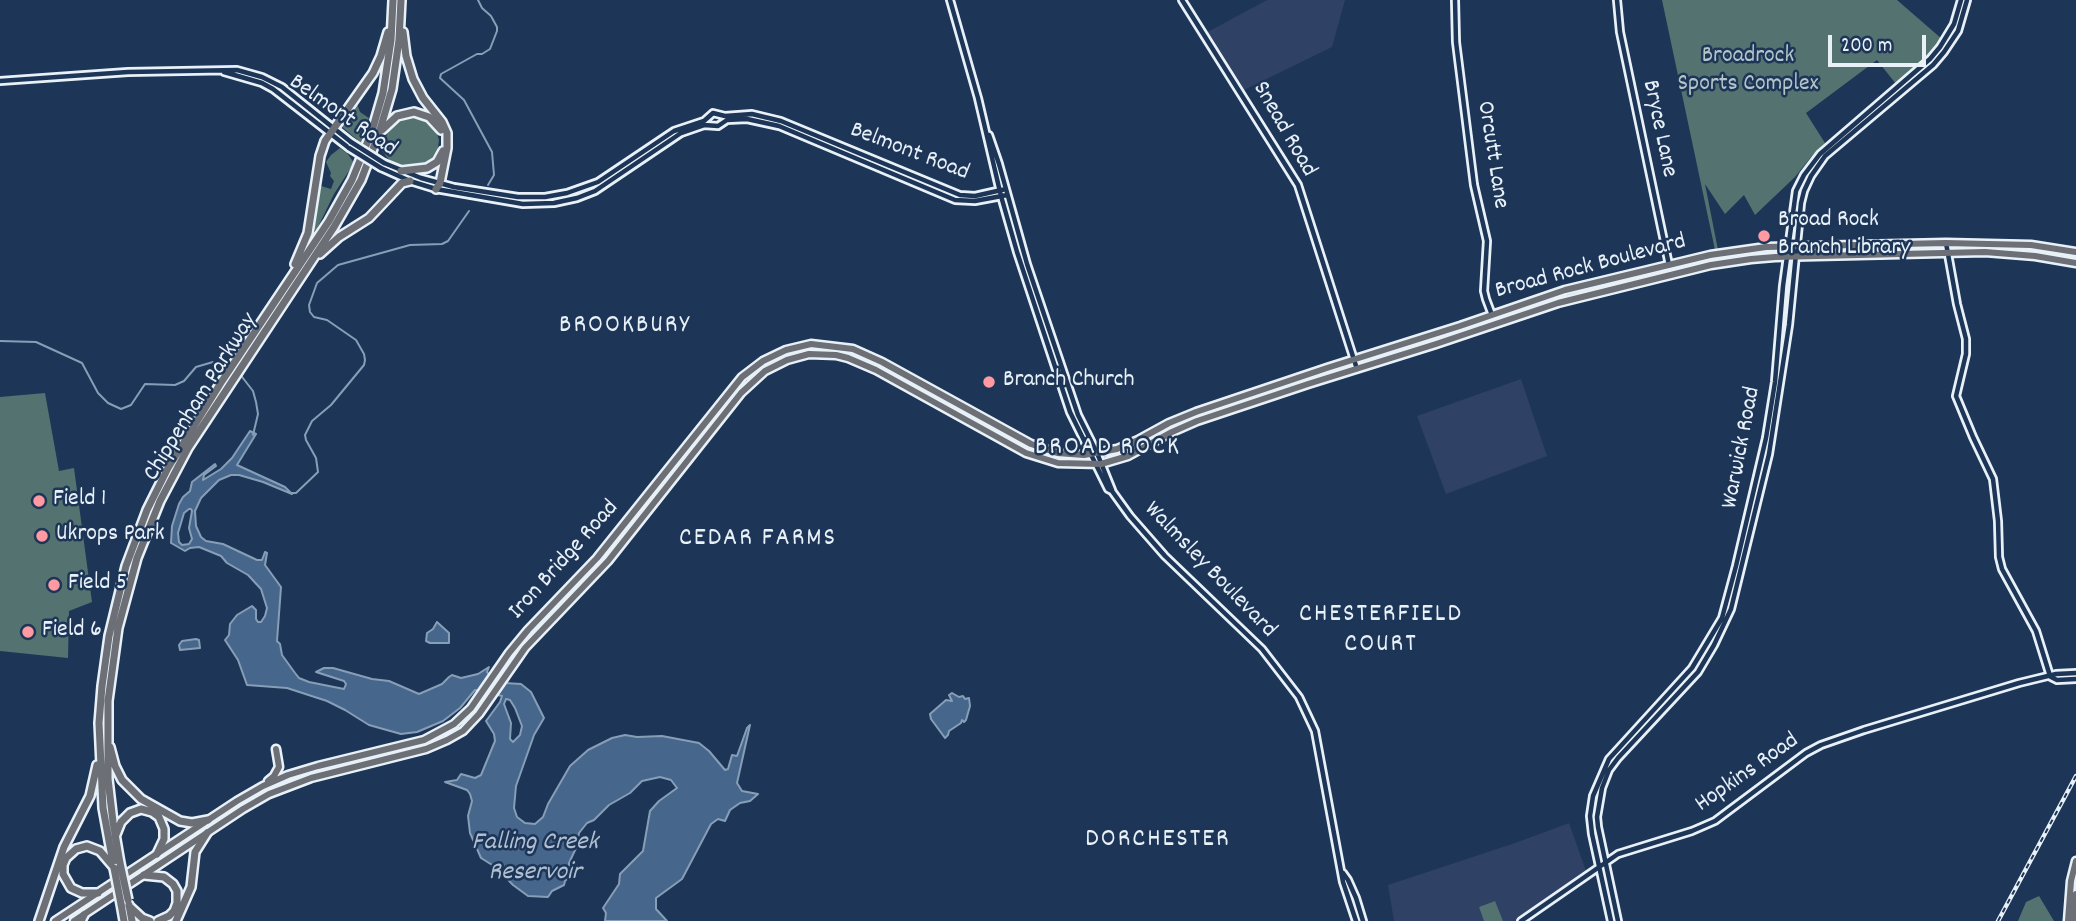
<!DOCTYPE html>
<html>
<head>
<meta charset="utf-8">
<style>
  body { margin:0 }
  #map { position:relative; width:2076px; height:921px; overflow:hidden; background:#1d3557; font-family:Dekko,sans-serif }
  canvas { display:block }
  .scale { position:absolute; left:1828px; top:35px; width:98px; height:32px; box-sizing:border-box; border:4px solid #e8f1f8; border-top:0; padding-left:9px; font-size:21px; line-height:24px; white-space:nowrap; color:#e8f1f8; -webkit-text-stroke:5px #1d3557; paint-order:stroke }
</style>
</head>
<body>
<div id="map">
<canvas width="2076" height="921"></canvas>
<div class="scale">200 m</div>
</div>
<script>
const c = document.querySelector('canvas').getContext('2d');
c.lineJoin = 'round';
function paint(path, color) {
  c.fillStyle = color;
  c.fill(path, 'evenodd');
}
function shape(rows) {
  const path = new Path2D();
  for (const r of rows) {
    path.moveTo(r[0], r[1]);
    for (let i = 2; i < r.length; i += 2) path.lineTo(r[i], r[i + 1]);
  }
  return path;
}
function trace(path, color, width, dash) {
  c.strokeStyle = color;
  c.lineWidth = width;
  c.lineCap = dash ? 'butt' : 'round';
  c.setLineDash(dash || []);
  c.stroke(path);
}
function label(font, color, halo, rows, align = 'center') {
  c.font = font + ' Dekko,sans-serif';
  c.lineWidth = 5;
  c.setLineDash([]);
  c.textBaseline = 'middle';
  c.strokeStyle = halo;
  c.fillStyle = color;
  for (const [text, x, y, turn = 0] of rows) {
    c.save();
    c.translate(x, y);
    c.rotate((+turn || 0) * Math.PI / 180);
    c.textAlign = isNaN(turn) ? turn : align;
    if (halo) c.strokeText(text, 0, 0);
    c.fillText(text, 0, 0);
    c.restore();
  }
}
paint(shape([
  [1267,0,1345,0,1332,47,1238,93,1202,35],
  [1521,379,1547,456,1446,494,1417,416],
  [1569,823,1586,871,1515,921,1394,921,1388,885,1515,843]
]), '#2f4164');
paint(shape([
  [1662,0,1897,0,1942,39,1924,60,1896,84,1877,60,1806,113,1825,143,1811,157,1795,177,1755,215,1744,195,1725,214,1705,184,1718,250,1715,250],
  [357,104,360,112,369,118,361,143,341,126],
  [410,115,429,120,435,127,439,140,437,154,432,160,422,167,402,165,390,161,381,150,389,129,396,122],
  [340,148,348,154,354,163,334,194,316,231,314,230,321,186,331,189,334,181,330,176,331,173,326,162,331,155],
  [45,393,59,471,74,468,92,602,69,611,68,658,0,651,0,397],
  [2039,896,2054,921,2018,921,2026,902],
  [1495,901,1503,921,1484,921,1479,907]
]), '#547270');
const water = shape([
  [250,431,256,434,237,465,285,487,292,494,263,482,239,475,231,475,219,480,201,498,195,511,196,526,201,537,206,541,223,544,257,560,262,560,265,552,267,553,265,565,281,587,277,641,280,644,282,655,295,673,299,678,309,682,344,689,346,684,344,681,316,672,324,668,333,668,372,679,389,681,419,694,442,684,449,677,452,675,461,678,478,674,489,667,487,672,491,677,505,683,521,684,531,692,544,718,534,735,516,786,514,808,517,817,525,823,535,824,543,817,548,804,570,766,588,750,612,738,625,735,637,737,662,736,699,743,709,751,725,770,728,769,732,755,737,756,747,728,750,725,737,783,742,791,758,794,750,801,740,803,730,810,725,821,718,819,711,824,682,879,656,898,656,909,667,921,605,921,606,913,603,908,619,884,620,874,643,851,650,811,659,801,677,788,671,780,660,777,642,781,630,793,609,805,594,820,587,823,579,833,577,846,569,863,569,869,571,875,565,881,564,885,552,891,548,897,528,896,513,885,497,868,481,858,470,833,468,816,472,801,470,794,467,790,445,782,457,780,461,774,475,778,481,775,495,741,494,734,486,721,500,702,502,696,475,690,460,708,443,721,417,732,401,734,369,725,345,710,327,701,287,688,247,685,238,660,225,640,229,635,230,624,237,615,252,606,256,610,256,619,258,622,261,622,265,616,267,608,261,589,248,575,227,563,221,556,199,547,190,548,185,551,171,543,172,526,179,504,183,497,190,491,192,482,215,464,216,466,204,475,203,480,221,469,232,458,250,431],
  [189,509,191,509,192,511,189,528,192,539,189,544,182,545,179,542,178,533,184,513,189,509],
  [506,699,510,700,515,708,522,726,520,735,513,742,510,739,511,723,504,704,506,699],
  [437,622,449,633,449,643,430,643,426,641,427,633,433,629,437,622],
  [196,639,199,640,200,648,180,650,179,645,182,641,196,639],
  [952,693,959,697,963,696,965,699,969,698,970,706,966,720,964,722,962,720,961,723,949,731,948,735,945,738,931,719,930,714,946,700,952,701,949,695,952,693]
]);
paint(water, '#47668c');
trace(water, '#879eb7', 2);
trace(shape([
  [478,0,482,8,491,16,497,27,497,31,490,49,482,54,477,54,441,74,440,78,464,100,492,152,494,175,488,185],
  [0,341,36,342,82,363,98,393,108,403,121,409,131,405,145,384,175,385,184,381,196,367,213,362,230,365],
  [239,373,253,391,256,402,258,414,253,435],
  [291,493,296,493,318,472,316,458,306,440,305,435,312,421,331,405,364,365,365,360,364,354,356,340,327,320,314,317,310,312,309,305,317,283,338,265,410,245,442,244,448,241,469,211]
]), '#879eb7', 2);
const tertiary = shape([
  [1182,0,1298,185,1357,369],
  [1455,0,1456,42,1474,185,1487,241,1484,291,1486,299,1492,315],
  [1617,0,1620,32,1669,265],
  [1946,243,1957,304,1966,339,1966,354,1956,396,1973,437,1993,479,1998,521,1999,557,2002,569,2036,631,2050,676]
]);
const secondary = shape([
  [950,0,978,98,1001,196,1017,252,1070,412,1108,489,1112,491,1130,516,1165,556,1262,649,1299,697,1315,731,1343,882,1356,921],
  [224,72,262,83,273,89,349,148],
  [0,81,128,72,237,70,262,77,282,87,351,142],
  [989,135,999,164,1027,264,1078,415,1097,453,1112,490],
  [384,163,421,178,454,187,518,197,545,197,567,193,598,182,674,131,704,121,713,113,725,116,752,114,781,121,960,195,975,196,1006,189],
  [381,168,410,181,436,189,523,204,554,203,577,198,595,191,681,133,704,125,718,126,727,120,747,119,779,126,955,200,975,201,1007,195],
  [2051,677,2057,680,2076,679],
  [1343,873,1348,880,1356,898,1363,921],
  [1521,921,1618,854,1692,831,1715,821,1806,753,1821,745,1864,730,2019,683,2056,674,2076,673],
  [1611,921,1592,834,1590,816,1593,796,1609,759,1692,668,1722,618,1736,566,1766,438,1775,382,1783,286,1796,191,1804,175,1820,154,1930,59,1940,47,1954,24,1961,0],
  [1618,921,1598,827,1597,817,1602,788,1609,770,1618,758,1698,672,1714,645,1731,609,1769,454,1789,325,1801,203,1804,191,1811,176,1825,156,1933,65,1944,52,1958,31,1967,0]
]);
const primary = shape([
  [268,781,274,776,279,767,276,749],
  [55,921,237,801,263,786,288,775,318,766,424,740,454,724,471,708,509,653,528,630,597,558,742,377,763,361,786,350,811,344,853,349,882,362,1031,444,1057,453,1084,455,1117,449,1138,440,1169,423,1196,412,1327,368,1460,326,1565,290,1710,255,1766,247,1946,243,2031,245,2076,252],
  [74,921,243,809,269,794,311,778,426,749,447,740,463,731,479,714,525,648,608,561,741,393,765,371,787,360,809,354,836,355,848,358,876,370,1026,453,1058,463,1101,464,1128,456,1172,432,1197,421,1308,384,1436,344,1558,303,1711,265,1751,259,1775,257,1985,252,2035,256,2076,263],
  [2068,921,2071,881,2076,861],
  [2074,921,2076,894]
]);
const motorway = shape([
  [403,32,406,56,413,79,423,98,442,122,447,133,447,148,440,183,436,189],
  [382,130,397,116,414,112,429,117,441,130],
  [401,171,427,168,437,162,443,151],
  [320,254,339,237,369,218,402,183,410,181],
  [295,264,308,233,320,156,325,141,373,73,381,56,388,32],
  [110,747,115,766,122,780,141,799,180,821,192,823,208,820],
  [115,837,121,822,130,813,141,809,152,812,159,817,164,829,164,839,157,854],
  [120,863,113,822,108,779,108,701,118,628,137,558,160,501,188,448,334,227,361,180,379,133,392,89,399,40,401,0],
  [114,868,103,808,99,723,102,686,109,636,126,566,147,510,168,468,222,381,329,221,352,180,372,131,383,93,391,40,393,0],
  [144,875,164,877,173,884,177,891,177,903,174,911,169,916,158,921],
  [98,893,82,893,71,888,63,874,63,865,66,858,76,849,87,846,100,851,112,865],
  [121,904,124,921],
  [129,905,132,921],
  [129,906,142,918,150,921],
  [39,921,64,847,90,796,97,765],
  [81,921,84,915],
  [176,921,191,887,195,852,207,833]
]);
trace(tertiary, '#e8f1f8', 10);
trace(secondary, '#e8f1f8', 10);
trace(primary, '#e8f1f8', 11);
trace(motorway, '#e8f1f8', 12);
trace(tertiary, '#1d3557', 4.5);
trace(secondary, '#1d3557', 4.5);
trace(primary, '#6c6f75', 6);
trace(motorway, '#6c6f75', 7);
const rail = shape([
  [1998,921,2076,776]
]);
trace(rail, '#e8f1f8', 4.5);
trace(rail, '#1d3557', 2, [5]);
const secondaryBridge = shape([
  [351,142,384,163],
  [349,148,381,168]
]);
const motorwayBridge = shape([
  [120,863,128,900],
  [114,868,121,904]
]);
trace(secondaryBridge, '#e8f1f8', 10, []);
trace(motorwayBridge, '#e8f1f8', 12, []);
trace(secondaryBridge, '#1d3557', 4.5);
trace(motorwayBridge, '#6c6f75', 7);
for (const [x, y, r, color] of [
  [1764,236,7,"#ff9aa2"],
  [989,382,7,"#ff9aa2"],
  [39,501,7,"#ff9aa2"],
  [42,536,7,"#ff9aa2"],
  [54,585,7,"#ff9aa2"],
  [28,632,7,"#ff9aa2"]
]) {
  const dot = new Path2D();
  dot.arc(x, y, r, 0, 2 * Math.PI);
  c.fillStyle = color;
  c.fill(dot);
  trace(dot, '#1d3557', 2.5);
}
label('24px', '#b4c5c8', '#1d3557', [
  ["Broadrock",1748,58],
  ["Sports Complex",1748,86]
]);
label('24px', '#e8f1f8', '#1d3557', [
  ["Belmont Road",342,117,35],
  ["Bryce Lane",1658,129,78],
  ["Snead Road",1283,130,60],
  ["Belmont Road",909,153,21],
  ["Orcutt Lane",1491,155,81],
  ["Broad Rock Boulevard",1591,268,-15],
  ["Chippenham Parkway",202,398,-58],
  ["Warwick Road",1743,448,-79],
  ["Iron Bridge Road",565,561,-48],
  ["Walmsley Boulevard",1209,571,46],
  ["Hopkins Road",1748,774,-35]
]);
label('24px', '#e8f1f8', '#1d3557', [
  ["Broad Rock",1778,222],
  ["Branch Library",1778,250],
  ["Branch Church",1003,382],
  ["Field 1",53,501],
  ["Ukrops Park",56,536],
  ["Field 5",68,585],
  ["Field 6",42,632]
], 'left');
c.letterSpacing = '2px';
label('26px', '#e8f1f8', '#1d3557', [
  ["BROOKBURY",625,327],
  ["BROAD ROCK",1108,449],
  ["CEDAR FARMS",758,540],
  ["CHESTERFIELD",1381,616],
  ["COURT",1381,646],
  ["DORCHESTER",1158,841]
]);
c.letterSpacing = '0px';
label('italic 26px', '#b0c0d2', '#1d3557', [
  ["Falling Creek",535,844],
  ["Reservoir",535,874]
]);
</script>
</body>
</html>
